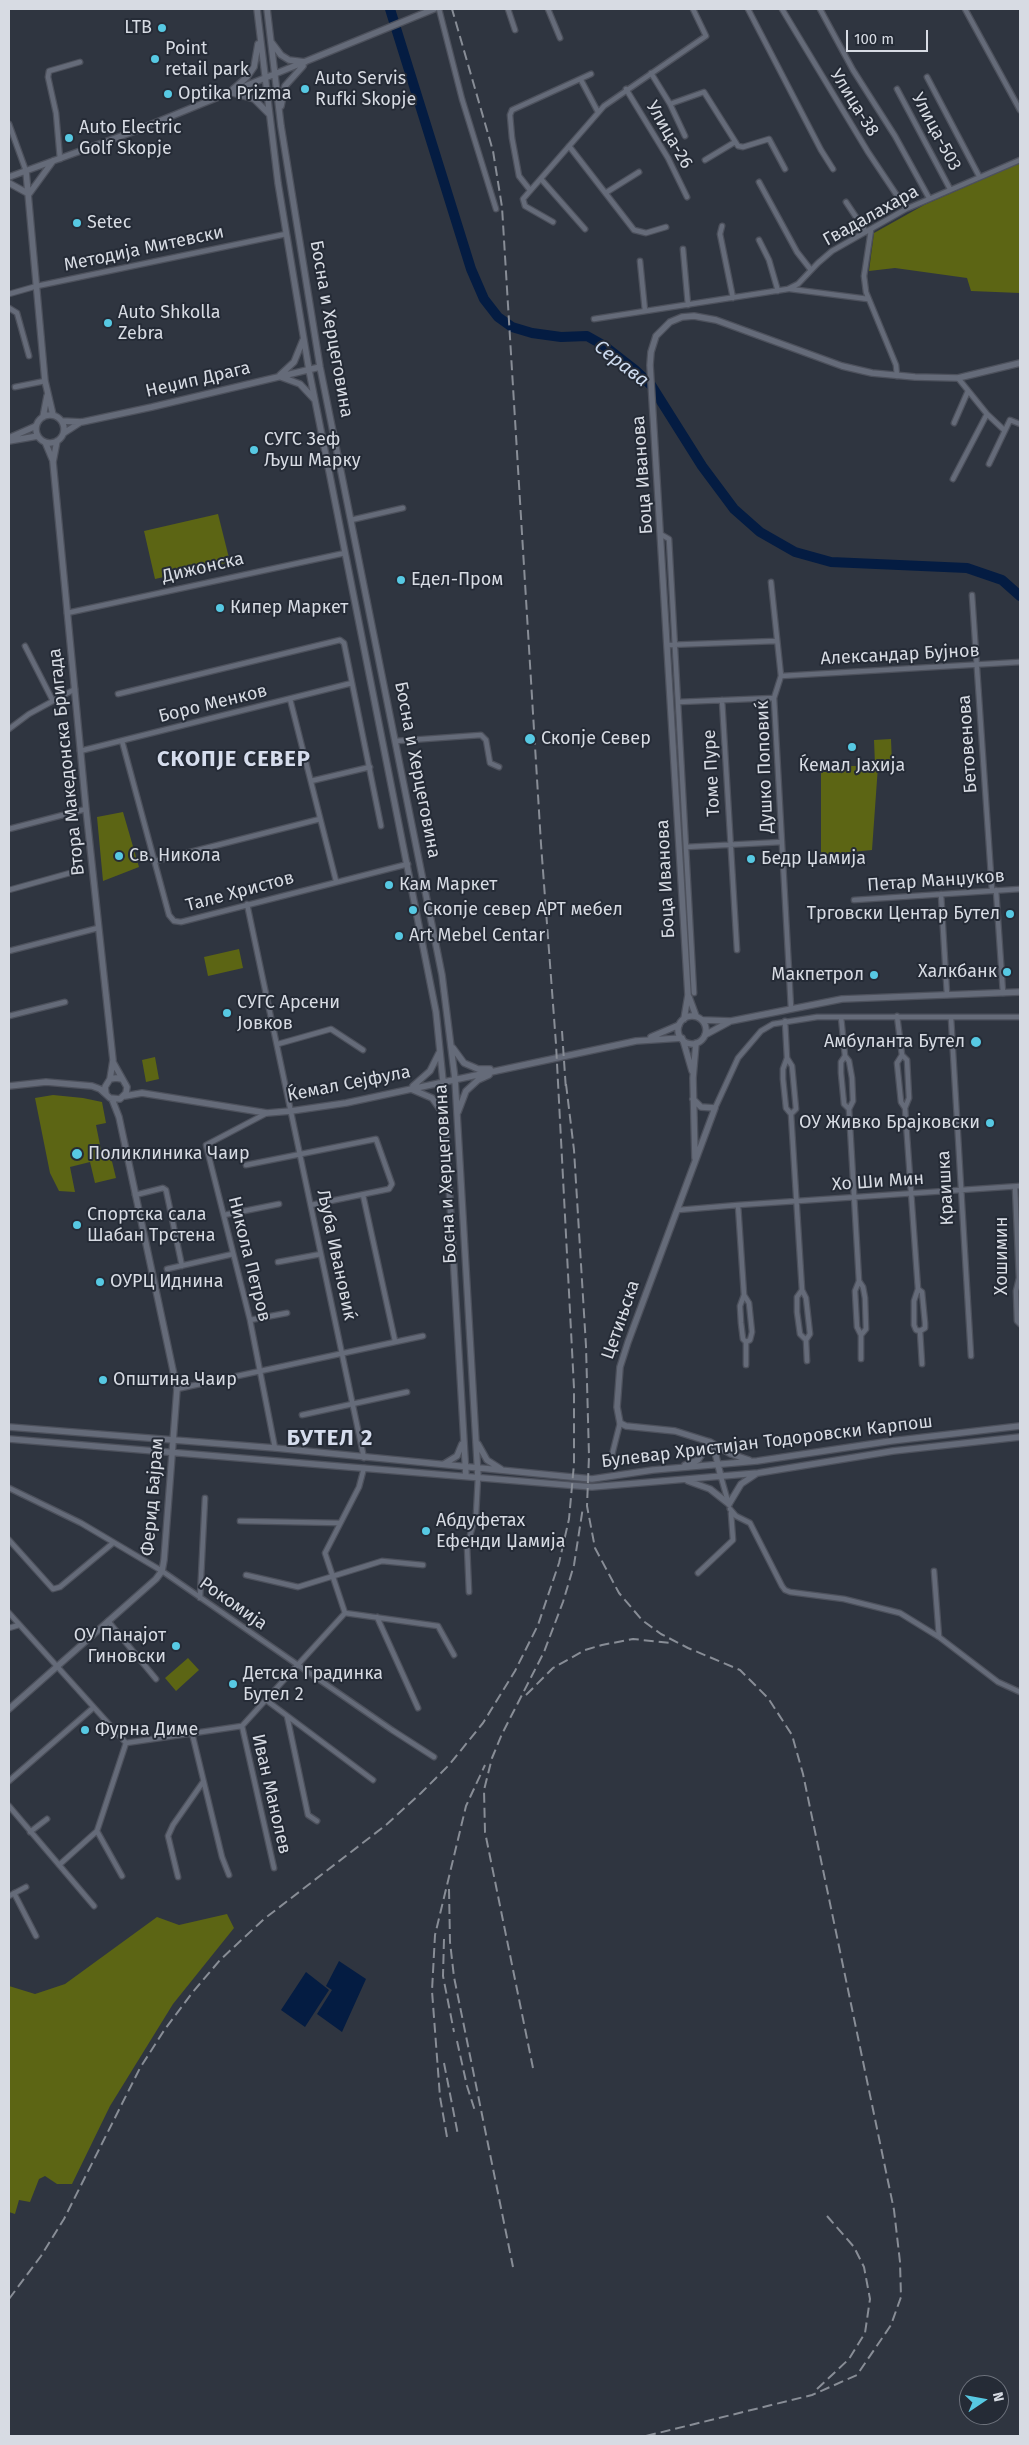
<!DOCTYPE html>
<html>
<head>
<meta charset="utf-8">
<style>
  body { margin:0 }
  #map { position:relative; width:1029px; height:2445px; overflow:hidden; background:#2f3540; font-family:"Fira Sans",sans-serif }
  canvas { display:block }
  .frame { position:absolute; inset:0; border:10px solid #d7dbe3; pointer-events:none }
  .north { position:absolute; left:959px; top:2375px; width:50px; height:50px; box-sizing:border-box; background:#252b36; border:1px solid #6c717b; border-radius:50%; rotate:78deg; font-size:14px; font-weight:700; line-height:20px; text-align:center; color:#d7dbe3 }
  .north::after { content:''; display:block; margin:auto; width:18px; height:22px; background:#57c9e3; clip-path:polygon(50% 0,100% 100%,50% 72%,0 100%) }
  .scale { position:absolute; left:846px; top:30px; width:82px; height:22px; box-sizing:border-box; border:2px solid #d7dbe3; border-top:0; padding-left:6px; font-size:15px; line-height:18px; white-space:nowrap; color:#d7dbe3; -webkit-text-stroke:4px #252b36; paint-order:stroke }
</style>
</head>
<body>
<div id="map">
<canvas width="1029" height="2445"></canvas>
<div class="frame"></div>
<div class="north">N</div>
<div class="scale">100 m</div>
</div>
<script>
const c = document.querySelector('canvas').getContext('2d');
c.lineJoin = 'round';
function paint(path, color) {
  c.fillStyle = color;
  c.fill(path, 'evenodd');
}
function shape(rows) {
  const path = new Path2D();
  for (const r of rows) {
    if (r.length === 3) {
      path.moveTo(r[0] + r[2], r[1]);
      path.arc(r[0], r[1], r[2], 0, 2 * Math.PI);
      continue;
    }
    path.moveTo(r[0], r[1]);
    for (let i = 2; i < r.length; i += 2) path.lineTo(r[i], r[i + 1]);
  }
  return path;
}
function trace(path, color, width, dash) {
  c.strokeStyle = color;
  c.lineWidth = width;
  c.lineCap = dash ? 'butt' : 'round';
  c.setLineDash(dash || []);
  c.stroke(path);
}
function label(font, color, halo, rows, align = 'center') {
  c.font = font + ' "Fira Sans",sans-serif';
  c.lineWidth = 4;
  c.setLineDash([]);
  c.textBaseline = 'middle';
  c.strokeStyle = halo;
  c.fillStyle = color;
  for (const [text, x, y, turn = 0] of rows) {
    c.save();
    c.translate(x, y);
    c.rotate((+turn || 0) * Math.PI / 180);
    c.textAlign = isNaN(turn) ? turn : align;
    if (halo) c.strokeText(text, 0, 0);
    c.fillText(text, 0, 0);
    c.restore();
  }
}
paint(shape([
  [1020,163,1020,293,971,291,967,278,895,268,869,271,874,233,924,205],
  [218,514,230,562,155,579,144,531],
  [891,739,892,764,875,765,874,740],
  [821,766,878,766,872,850,821,855],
  [123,812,139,867,103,881,97,817],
  [239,949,243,968,208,976,204,957],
  [155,1057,159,1079,146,1082,142,1060],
  [53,1095,83,1098,102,1102,106,1123,96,1125,102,1155,110,1153,116,1178,95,1183,90,1162,70,1167,75,1192,59,1191,50,1173,35,1098],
  [188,1658,199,1670,176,1691,165,1678],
  [227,1914,234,1928,173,2004,110,2106,72,2184,57,2184,45,2176,39,2179,30,2202,19,2200,15,2214,9,2212,9,1986,35,1994,65,1984,157,1917,179,1925]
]), '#5c6514');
paint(shape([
  [339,1961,366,1979,342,2032,317,2014,332,1990,326,1986],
  [306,1972,329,1990,305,2027,281,2010]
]), '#041c42');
trace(shape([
  [390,9,471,269,484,299,498,317,512,327,532,333,561,337,587,336,603,345,635,370,651,385,702,466,734,509,760,532,795,552,831,562,967,568,1002,580,1020,596]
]), '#041c42', 10);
const minor = shape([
  [439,9,462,99,496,209],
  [508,9,515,30],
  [548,9,560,38],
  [748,9,821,150,833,169],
  [782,9,868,152,906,209],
  [820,9,853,70,895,136,929,198],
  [965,9,1020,110],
  [651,73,670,104,685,136],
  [927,77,979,176],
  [581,80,598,112],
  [626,89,668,158,687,197],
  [897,89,950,189],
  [670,104,704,92,738,146,743,147,769,139,785,169],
  [9,124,26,171],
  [569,146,634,230,646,233,666,227],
  [60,159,56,113,48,77,49,71,80,62],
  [705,160,735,142],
  [541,179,585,229],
  [759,182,797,252,811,270],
  [530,190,519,176,512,138,510,115,512,110,591,74],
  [607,192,639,172],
  [846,202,866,232],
  [553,222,525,206,523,199,604,106,706,36,693,9],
  [722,226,720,234,733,298],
  [871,230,864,276,866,292,896,365,897,376],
  [759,240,769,260,778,291],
  [683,249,688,305],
  [640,261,645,311],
  [790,289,868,299],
  [9,294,37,286,286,234],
  [9,308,17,313,29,356],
  [594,319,788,289,798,284,818,263,832,251,906,209,1020,160],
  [958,378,987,414,1004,430],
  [15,387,45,381],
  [954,423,968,391],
  [989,464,1010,420,1020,424],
  [953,479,987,414],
  [351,520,403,508],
  [662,535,669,539,694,993],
  [771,582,781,676,774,698,791,1008],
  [972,595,992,890],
  [67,613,345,553],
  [667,645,776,641],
  [25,646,53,701],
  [781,676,1020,662],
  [118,694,340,640,344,643,381,826],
  [290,699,336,881],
  [722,700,737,950],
  [678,702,774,698],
  [9,729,29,714,75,689],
  [122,741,169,915,174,921,181,922,408,864],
  [396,741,481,735,486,740,490,763,499,767],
  [80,751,352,683],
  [311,781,370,767],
  [9,829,86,809],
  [686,847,782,842],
  [155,861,320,819],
  [9,890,77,871],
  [996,890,1003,993],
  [941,894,947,995],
  [854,900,1020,889],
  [247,904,364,1458],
  [9,951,98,928],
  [9,1016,65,1002],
  [897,1016,902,1055,897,1063,901,1102,905,1108,918,1289,914,1301,914,1325,916,1330,920,1331,925,1328,925,1323,922,1292,918,1289],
  [841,1017,845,1056,841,1062,841,1073,844,1104,849,1109,859,1281,855,1291,857,1327,861,1335,861,1359],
  [951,1018,971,1356],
  [785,1021,787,1058,783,1069,783,1079,786,1108,791,1114,802,1290,797,1297,797,1312,800,1334,806,1340,807,1361],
  [278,1044,331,1029,363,1050],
  [902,1055,907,1060,909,1098,905,1108],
  [845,1056,849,1061,852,1078,853,1101,849,1109],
  [787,1058,792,1066,796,1109,791,1114],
  [715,1108,738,1058,761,1031,773,1024,817,1017,1020,1017],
  [267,1113,206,1145,250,1320,275,1448],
  [246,1165,376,1139,392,1184,389,1189,311,1205],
  [1015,1187,1019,1278,1016,1291,1017,1321,1020,1324],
  [135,1195,163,1188,166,1190,182,1266],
  [363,1195,395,1341],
  [678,1210,738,1205],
  [224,1215,279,1204],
  [278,1262,321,1254],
  [167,1269,233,1254],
  [859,1281,863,1287,865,1298,866,1329,861,1335],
  [802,1290,806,1298,810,1334,806,1340],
  [744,1295,749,1303,752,1332,750,1340,746,1342],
  [250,1320,287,1313],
  [920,1331,922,1364],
  [746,1365,746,1342,743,1339,741,1323,740,1306,744,1295,738,1205,1020,1186],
  [177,1389,423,1336],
  [302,1415,407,1392],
  [610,1463,620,1423],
  [721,1477,729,1505],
  [9,1488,81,1523,162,1571,392,1730,434,1757],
  [730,1509,736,1516,750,1523,782,1586,785,1590,790,1592,844,1599,900,1613,939,1637,998,1682,1020,1692],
  [240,1521,340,1523],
  [9,1540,53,1589,60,1587,113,1543],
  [934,1571,939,1637],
  [698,1573,733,1540,731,1513],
  [246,1575,298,1587,382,1561,423,1565],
  [469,1592,467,1546,476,1515,478,1477],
  [200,1598,205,1498],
  [9,1613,126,1743],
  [345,1613,325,1553,359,1487,364,1468],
  [345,1613,438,1626,454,1655],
  [377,1617,418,1708],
  [108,1621,156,1679],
  [9,1628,19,1625],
  [266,1700,373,1780],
  [287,1716,308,1815,317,1821],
  [242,1726,274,1868],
  [192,1733,222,1857,229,1875],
  [126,1743,242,1726,345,1613],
  [9,1781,93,1708],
  [9,1806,94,1906],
  [30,1832,47,1819],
  [59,1865,97,1831],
  [122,1876,97,1831,126,1743],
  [178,1877,168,1836,173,1825,203,1782],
  [14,1893,36,1936],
  [9,1896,26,1887]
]);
const tertiary = shape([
  [257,9,278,183,309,370,436,1012,443,1081,466,1476],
  [267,9,281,126,320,367,442,975,455,1079,478,1477],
  [272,43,281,55,289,60,305,62],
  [233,89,247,77,254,67,258,44],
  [233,93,254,99,269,114],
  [281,106,285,86,303,66],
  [26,171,45,381,53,415],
  [9,177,135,131,434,9],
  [9,183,29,194],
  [29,194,53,161],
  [280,375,294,362,303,340],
  [281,377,300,384,314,399],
  [50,429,14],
  [43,417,47,396],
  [62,421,82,422,152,407,320,367],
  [64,433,81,422],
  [9,438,36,426],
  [9,441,38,436],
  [57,441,53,462,86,809,113,1060,110,1079],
  [45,442,53,461],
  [689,997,696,1016],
  [692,1030,14],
  [684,1019,688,995,650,365,651,352,656,336,670,322,682,317,694,316,716,320,842,366,872,373,915,377,958,378,1020,363],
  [703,1020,731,1021,842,999,1020,992],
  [705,1035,729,1022],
  [651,1037,679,1025],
  [683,1040,692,1071],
  [453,1048,464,1063,478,1069,490,1069],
  [9,1086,46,1082,92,1086,100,1089,110,1098,120,1099,126,1093,127,1087,113,1062],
  [413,1086,430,1071,439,1053],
  [411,1089,432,1098,444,1115],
  [106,1094,105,1087,110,1079,116,1078,122,1079],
  [125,1096,142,1093,267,1113,291,1111,346,1103,636,1041,682,1038],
  [693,1099,701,1107,715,1108,628,1342,620,1367,617,1407,620,1423,626,1426,675,1431,710,1442,714,1448,721,1477],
  [458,1112,466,1091,478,1080,489,1075],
  [695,1158,693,1078,696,1043],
  [9,1427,275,1448,592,1479,653,1470,757,1461,891,1441,1020,1426],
  [9,1439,592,1487,758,1473,893,1451,1020,1437],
  [478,1444,487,1460,501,1469],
  [444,1464,457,1456,462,1444],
  [685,1465,698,1460,710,1442,731,1454,749,1460],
  [688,1481,710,1489,729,1504,741,1484,756,1474],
  [9,1709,156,1579,162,1571,164,1560,177,1389,119,1117,112,1099]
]);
trace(minor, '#4d515c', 7);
trace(tertiary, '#4d515c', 8);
trace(minor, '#656b79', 4.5);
trace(tertiary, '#656b79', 5.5);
trace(shape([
  [562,1031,566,1090],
  [566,1084,574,1150,586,1346,589,1456,587,1506,595,1548,619,1593,642,1620,661,1634,688,1648,740,1670,768,1698,792,1735,803,1774,894,2210,900,2262,901,2297,891,2325,857,2375,812,2395,646,2436],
  [526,1695,553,1668,585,1650,602,1645,633,1639,671,1643],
  [449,1889,450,1942,454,1977,513,2267],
  [444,1939,443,1976,454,2032],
  [457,2041,467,2086,475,2111],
  [444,2063,458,2135],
  [533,2068,485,1832,484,1790,492,1758,502,1734,544,1652,563,1602,574,1565,583,1507],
  [447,2137,440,2097,432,1991,435,1935,466,1806,485,1765],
  [9,2299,41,2256,64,2219,140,2068,165,2029,192,1993,220,1960,264,1919,386,1825,421,1793,449,1765,483,1723,515,1671,538,1625,559,1563,569,1519,574,1464,574,1388,556,1044,541,844,502,207,493,151,452,9],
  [817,2389,849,2359,865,2333,870,2299,864,2267,854,2247,827,2216]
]), '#888d96', 2, [10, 5]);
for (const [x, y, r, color] of [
  [162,28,5,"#57c9e3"],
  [155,59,5,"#57c9e3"],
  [305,89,5,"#57c9e3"],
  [168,94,5,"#57c9e3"],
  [69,138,5,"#57c9e3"],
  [77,223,5,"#57c9e3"],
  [108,323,5,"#57c9e3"],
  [254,450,5,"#57c9e3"],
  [401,580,5,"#57c9e3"],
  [220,608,5,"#57c9e3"],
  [530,739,6,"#57c9e3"],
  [852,747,5,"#57c9e3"],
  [119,856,5,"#57c9e3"],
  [751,859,5,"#57c9e3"],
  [389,885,5,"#57c9e3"],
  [413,910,5,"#57c9e3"],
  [1010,914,5,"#57c9e3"],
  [399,936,5,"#57c9e3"],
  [1007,972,5,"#57c9e3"],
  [874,975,5,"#57c9e3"],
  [227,1013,5,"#57c9e3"],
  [976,1042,6,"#57c9e3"],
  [990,1123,5,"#57c9e3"],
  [77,1154,6,"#57c9e3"],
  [77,1225,5,"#57c9e3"],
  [100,1282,5,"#57c9e3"],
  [103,1380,5,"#57c9e3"],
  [426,1531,5,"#57c9e3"],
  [176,1646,5,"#57c9e3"],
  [233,1684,5,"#57c9e3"],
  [85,1730,5,"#57c9e3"]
]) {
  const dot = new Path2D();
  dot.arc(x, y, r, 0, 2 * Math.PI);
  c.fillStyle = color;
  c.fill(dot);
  trace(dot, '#252b36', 2);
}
label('18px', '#d7dbe3', '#252b36', [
  ["LTB",152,28,"right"],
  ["Point",165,49],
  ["retail park",165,70],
  ["Auto Servis",315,79],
  ["Rufki Skopje",315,100],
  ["Optika Prizma",178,94],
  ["Auto Electric",79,128],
  ["Golf Skopje",79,149],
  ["Setec",87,223],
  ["Auto Shkolla",118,313],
  ["Zebra",118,334],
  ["СУГС Зеф",264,440],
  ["Љуш Марку",264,461],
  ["Едел-Пром",411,580],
  ["Кипер Маркет",230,608],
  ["Скопје Север",541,739],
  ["Ќемал Јахија",852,766,"center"],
  ["Св. Никола",129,856],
  ["Бедр Џамија",761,859],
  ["Кам Маркет",399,885],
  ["Скопје север АРТ мебел",423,910],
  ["Трговски Центар Бутел",1000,914,"right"],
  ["Art Mebel Centar",409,936],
  ["Халкбанк",997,972,"right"],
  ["Макпетрол",864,975,"right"],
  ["СУГС Арсени",237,1003],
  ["Јовков",237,1024],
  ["Амбуланта Бутел",965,1042,"right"],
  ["ОУ Живко Брајковски",980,1123,"right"],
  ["Поликлиника Чаир",88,1154],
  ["Спортска сала",87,1215],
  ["Шабан Трстена",87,1236],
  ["ОУРЦ Иднина",110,1282],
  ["Општина Чаир",113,1380],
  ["Абдуфетах",436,1521],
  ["Ефенди Џамија",436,1542],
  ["ОУ Панајот",166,1636,"right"],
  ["Гиновски",166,1657,"right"],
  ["Детска Градинка",243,1674],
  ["Бутел 2",243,1695],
  ["Фурна Диме",95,1730]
], 'left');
label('18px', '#d7dbe3', '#252b36', [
  ["Улица-38",854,103,58],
  ["Улица-503",936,132,62],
  ["Улица-26",669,135,60],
  ["Гвадалахара",871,216,-29],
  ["Методија Митевски",144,249,-12],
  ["Босна и Херцеговина",331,329,80],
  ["Неџип Драга",198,380,-13],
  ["Боца Иванова",643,475,-94],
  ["Дижонска",203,568,-13],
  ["Александар Бујнов",900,655,-3],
  ["Боро Менков",213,704,-14],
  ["Бетовенова",968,744,-94],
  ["Втора Македонска Бригада",67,762,-96],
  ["Душко Поповиќ",765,767,-92],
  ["Босна и Херцеговина",417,770,79],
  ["Томе Пуре",712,773,-93],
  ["Боца Иванова",666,879,-93],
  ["Петар Манџуков",936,881,-4],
  ["Тале Христов",240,892,-15],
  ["Ќемал Сејфула",349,1084,-11],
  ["Босна и Херцеговина",446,1174,-93],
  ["Хо Ши Мин",878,1182,-4],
  ["Краишка",946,1188,-93],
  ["Љуба Ивановиќ",336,1255,78],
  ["Хошимин",1002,1256,-90],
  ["Никола Петров",249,1259,76],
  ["Цетињска",621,1320,-71],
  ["Булевар Христијан Тодоровски Карпош",767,1442,-7],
  ["Ферид Бајрам",153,1497,-85],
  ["Рокомија",233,1604,35],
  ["Иван Манолев",271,1794,77]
]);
label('italic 19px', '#cddbef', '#252b36', [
  ["Серава",621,364,38]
]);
c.letterSpacing = '1px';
label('bold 22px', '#d6dded', '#252b36', [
  ["СКОПЈЕ СЕВЕР",234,760],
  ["БУТЕЛ 2",330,1439]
]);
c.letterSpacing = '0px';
</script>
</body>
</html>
